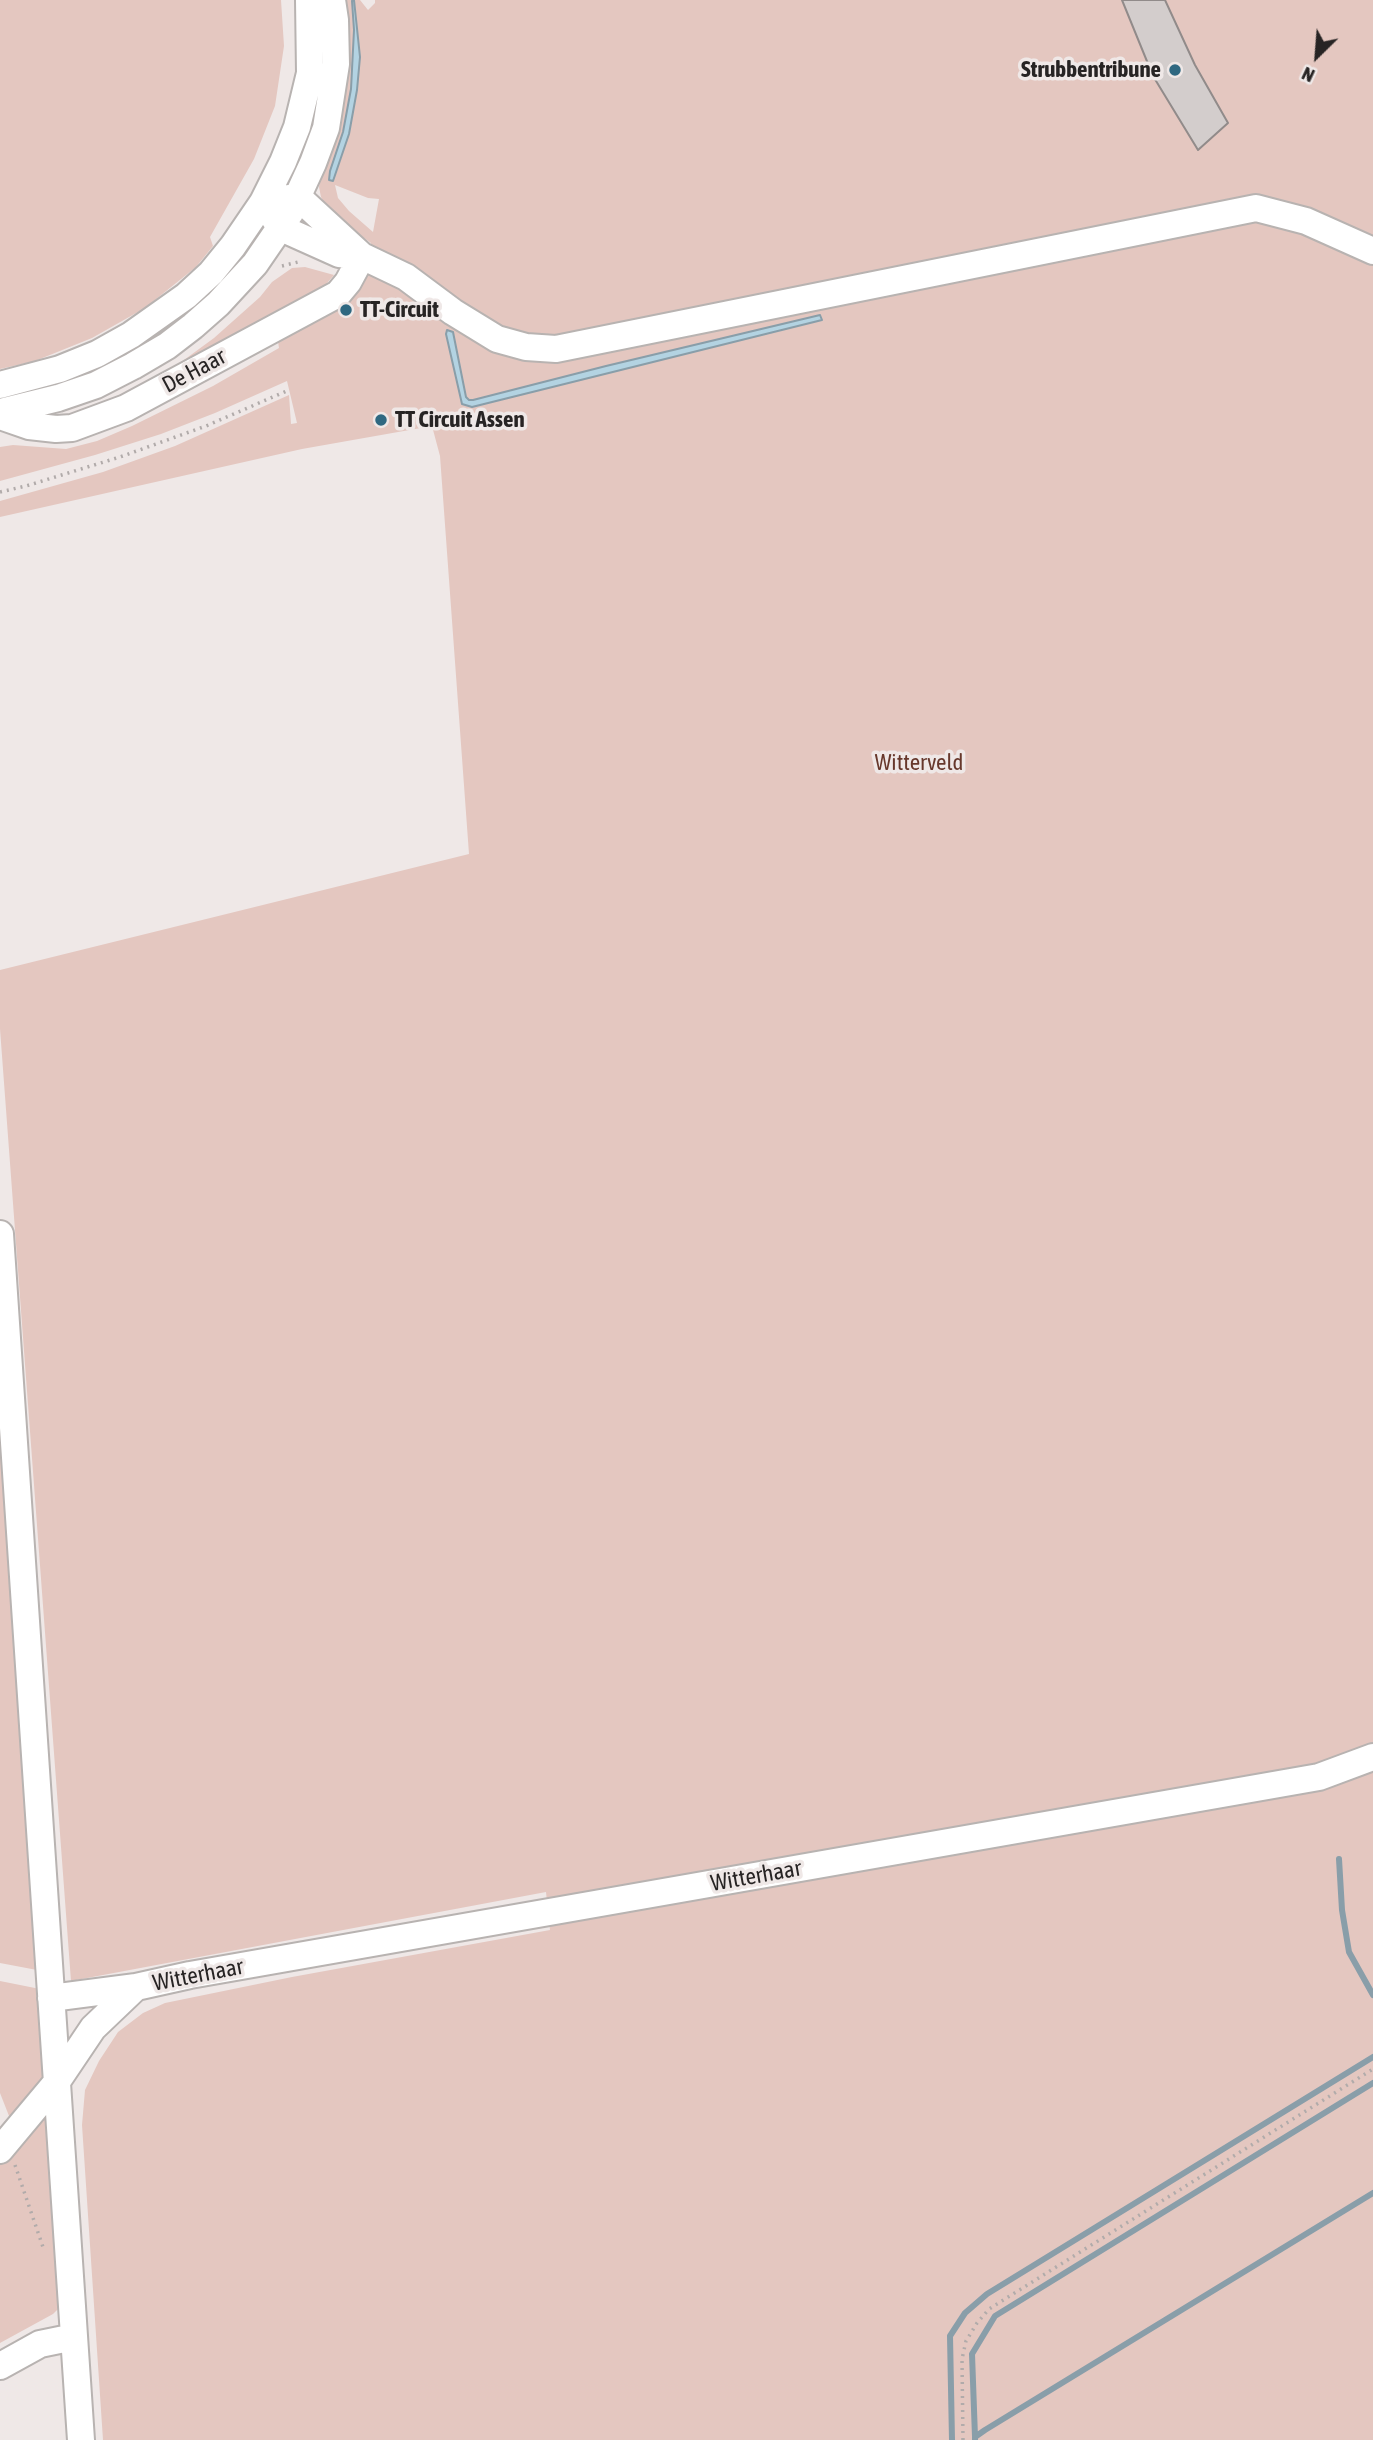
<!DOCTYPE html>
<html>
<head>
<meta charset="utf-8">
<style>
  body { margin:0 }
  #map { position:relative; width:1373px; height:2440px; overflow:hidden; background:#efe8e7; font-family:"Asap Condensed",sans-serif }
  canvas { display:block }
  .north { position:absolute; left:1282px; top:21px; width:70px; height:70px; -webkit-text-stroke:5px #efe8e7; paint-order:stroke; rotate:205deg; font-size:19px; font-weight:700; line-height:28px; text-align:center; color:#272424 }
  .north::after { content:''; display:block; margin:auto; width:24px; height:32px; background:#272424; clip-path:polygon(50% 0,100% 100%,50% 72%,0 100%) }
</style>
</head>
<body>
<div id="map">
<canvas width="1373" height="2440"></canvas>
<div class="north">N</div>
</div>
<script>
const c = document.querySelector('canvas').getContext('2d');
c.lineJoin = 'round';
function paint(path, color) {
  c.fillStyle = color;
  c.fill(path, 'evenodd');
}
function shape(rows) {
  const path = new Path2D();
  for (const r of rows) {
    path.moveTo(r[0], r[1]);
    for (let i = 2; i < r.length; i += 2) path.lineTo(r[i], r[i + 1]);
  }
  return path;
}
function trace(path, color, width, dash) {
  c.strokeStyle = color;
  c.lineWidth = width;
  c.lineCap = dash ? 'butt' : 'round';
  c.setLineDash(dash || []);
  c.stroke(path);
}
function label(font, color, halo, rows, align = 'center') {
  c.font = font + ' "Asap Condensed",sans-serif';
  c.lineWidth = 7;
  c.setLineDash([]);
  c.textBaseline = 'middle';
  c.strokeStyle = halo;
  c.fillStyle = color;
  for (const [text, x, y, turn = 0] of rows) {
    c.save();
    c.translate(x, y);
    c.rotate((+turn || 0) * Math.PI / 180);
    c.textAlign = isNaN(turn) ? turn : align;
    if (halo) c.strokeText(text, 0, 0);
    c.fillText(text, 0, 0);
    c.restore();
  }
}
paint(shape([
  [0,0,281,0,284,46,275,106,254,159,210,237,213,246,196,267,145,308,92,338,35,361,0,369],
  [344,0,360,0,368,10,375,3,375,0,1373,0,1373,2440,103,2440,82,2125,85,2090,99,2061,118,2032,143,2013,165,2003,292,1977,550,1930,546,1892,71,1981,0,1029,0,970,469,854,440,456,432,426,302,449,0,517,0,501,103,472,175,446,289,395,291,424,297,423,287,381,215,413,161,434,95,455,0,481,0,447,13,445,66,449,97,441,132,426,213,386,279,348,277,335,365,273,371,243,330,213,321,197,319,187],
  [353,1,360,57,353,112,342,156,333,181,330,180,330,171,343,132,351,89,354,60],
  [335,185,368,198,379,199,373,232,349,211,338,198],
  [305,267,334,275,321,290,143,390,214,338,260,297,272,282,292,268],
  [0,1395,37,1970,0,1963],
  [0,1981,40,1989,43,2081,11,2121,0,2093],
  [46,2102,59,2288,58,2309,53,2314,0,2343,0,2163]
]), '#e4c7c0');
const water = shape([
  [354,0,360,57,357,90,349,134,333,181,329,180,330,171,343,132,351,89,354,30,352,1,354,0],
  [820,315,822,320,472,407,462,404,446,334,447,330,453,332,466,397,469,400,473,400,606,366,820,315]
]);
paint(water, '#b3d3e2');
trace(water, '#899ea9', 2);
trace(shape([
  [1339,1859,1342,1910,1349,1952,1373,1995],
  [975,2437,972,2354,995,2316,1373,2083],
  [952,2440,950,2336,965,2313,987,2294,1373,2057],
  [975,2440,975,2437,985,2430,1373,2193]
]), '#899ea9', 6);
const building = shape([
  [1122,0,1165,0,1195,65,1228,123,1198,150,1153,76,1122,0]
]);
paint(building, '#d3cdcc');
trace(building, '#918b8a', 2);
const minor = shape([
  [282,199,298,197,362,256],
  [263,202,281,228,339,254,362,256,406,277,453,312,497,339,526,347,556,349,1256,208,1306,221,1373,251],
  [0,385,60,369,97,354,131,335,186,296,211,273,233,246,263,202,283,162,297,127,310,73,309,0],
  [0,412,58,398,96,385,133,366,167,346,193,326,218,304,255,264,290,213,313,163,326,128,336,64,335,20,332,0],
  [0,416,29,426,56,429,72,428,126,408,338,294,348,282,362,256],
  [0,1234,81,2440],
  [51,1998,136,1987],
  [0,2150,56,2083,93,2028,136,1987,190,1975,1319,1777,1373,1757],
  [0,2366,40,2344,74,2337]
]);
trace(minor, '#b8b3b1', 30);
trace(shape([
  [282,266,298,262],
  [0,492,26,486,120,457,206,426,289,390],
  [15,2165,44,2250],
  [963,2440,962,2359,966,2341,977,2323,989,2309,1373,2069]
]), '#b1abaa', 3.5, [2, 5]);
trace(minor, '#fff', 26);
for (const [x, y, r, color] of [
  [1175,70,7,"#2f6881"],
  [346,310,7,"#2f6881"],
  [381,420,7,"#2f6881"]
]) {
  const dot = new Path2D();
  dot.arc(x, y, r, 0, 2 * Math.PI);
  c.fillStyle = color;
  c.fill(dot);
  trace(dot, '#efe8e7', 2.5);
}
label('bold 23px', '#272424', '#efe8e7', [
  ["Strubbentribune",1161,70,"right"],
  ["TT-Circuit",360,310],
  ["TT Circuit Assen",395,420]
], 'left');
label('23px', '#272424', '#efe8e7', [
  ["De Haar",194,371,-28],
  ["Witterhaar",756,1876,-10],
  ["Witterhaar",198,1975,-11]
]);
label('23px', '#67382c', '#efe8e7', [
  ["Witterveld",919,763]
]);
</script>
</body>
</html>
